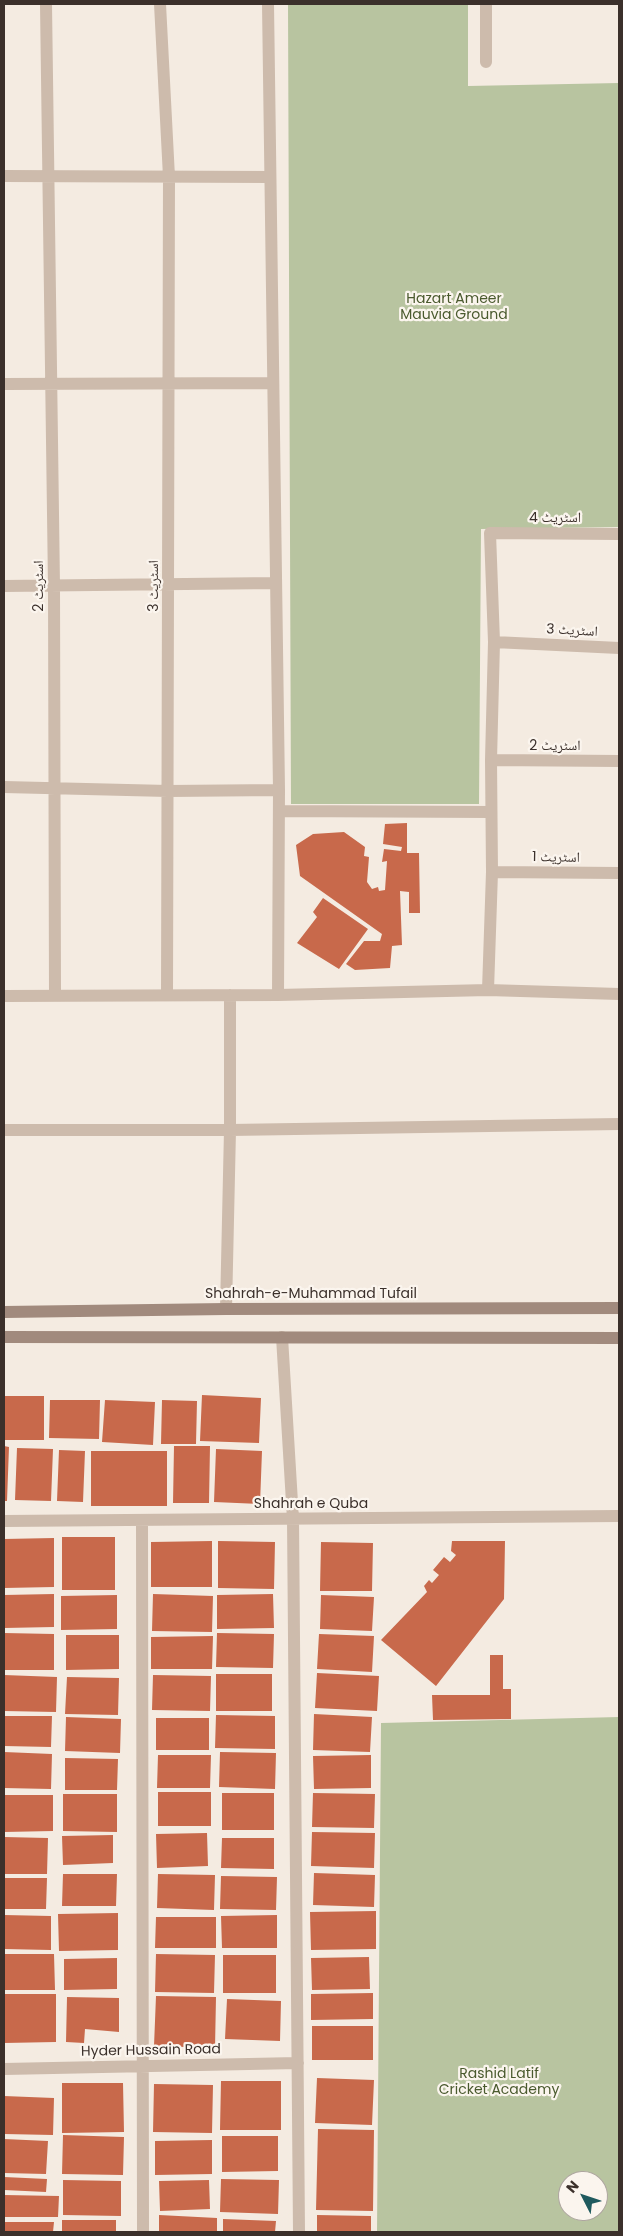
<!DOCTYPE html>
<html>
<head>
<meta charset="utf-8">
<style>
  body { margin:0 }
  #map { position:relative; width:623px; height:2236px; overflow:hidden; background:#f4ebe1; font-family:Poppins,sans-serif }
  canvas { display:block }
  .frame { position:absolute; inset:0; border:5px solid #3b302b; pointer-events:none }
  .north { position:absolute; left:558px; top:2171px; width:50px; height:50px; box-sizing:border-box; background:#fbf5ee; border:1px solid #aea6a0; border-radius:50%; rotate:311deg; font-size:14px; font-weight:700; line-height:20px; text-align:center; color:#3b302b }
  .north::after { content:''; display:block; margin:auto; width:18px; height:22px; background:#1f5a5e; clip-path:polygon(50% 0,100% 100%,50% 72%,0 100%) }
</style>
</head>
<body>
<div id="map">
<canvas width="623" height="2236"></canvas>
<div class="frame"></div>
<div class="north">N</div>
</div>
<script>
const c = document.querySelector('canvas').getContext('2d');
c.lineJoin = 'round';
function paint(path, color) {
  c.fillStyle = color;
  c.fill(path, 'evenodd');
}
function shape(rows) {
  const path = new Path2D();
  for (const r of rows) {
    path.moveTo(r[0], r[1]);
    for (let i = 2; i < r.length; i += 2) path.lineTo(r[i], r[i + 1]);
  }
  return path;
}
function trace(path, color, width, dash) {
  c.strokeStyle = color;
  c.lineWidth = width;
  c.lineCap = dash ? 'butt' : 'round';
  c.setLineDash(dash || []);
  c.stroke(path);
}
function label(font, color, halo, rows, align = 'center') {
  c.font = font + ' Poppins,"Noto Naskh Arabic",sans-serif';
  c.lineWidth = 4.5;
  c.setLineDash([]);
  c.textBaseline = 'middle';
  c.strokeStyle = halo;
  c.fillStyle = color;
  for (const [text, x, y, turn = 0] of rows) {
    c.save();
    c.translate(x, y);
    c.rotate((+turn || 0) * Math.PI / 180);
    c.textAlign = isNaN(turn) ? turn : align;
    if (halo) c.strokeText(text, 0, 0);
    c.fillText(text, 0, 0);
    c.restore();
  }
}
paint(shape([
  [288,4,468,4,468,86,619,83,619,527,481,529,479,804,291,804],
  [619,1717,619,2232,377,2232,381,1723],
  [568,2181,598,2181,598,2211,568,2211]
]), '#b8c4a0');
paint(shape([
  [407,823,407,853,419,853,420,913,409,913,409,892,400,891,402,945,392,946,390,968,355,970,346,964,364,941,380,941,382,934,300,876,296,845,313,834,344,832,365,847,364,856,369,857,367,882,372,889,378,887,379,891,385,890,387,861,382,862,384,849,401,851,402,847,383,844,385,824],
  [323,898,368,929,339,969,297,943,317,917,313,912],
  [202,1395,261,1398,259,1443,200,1441],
  [4,1396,44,1396,44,1440,4,1440],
  [50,1400,100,1400,99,1439,49,1438],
  [105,1400,155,1402,153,1445,102,1442],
  [162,1400,197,1401,196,1444,161,1444],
  [4,1446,9,1447,7,1501,4,1501],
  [174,1446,210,1446,209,1503,173,1503],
  [17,1448,53,1449,51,1501,15,1500],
  [216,1449,262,1451,260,1504,214,1502],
  [59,1450,85,1451,83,1502,57,1501],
  [91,1451,167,1451,167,1506,91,1506],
  [62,1537,115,1537,115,1590,62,1590],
  [54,1538,54,1587,4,1588,4,1539],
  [212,1541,212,1587,151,1587,151,1542],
  [218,1541,275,1542,274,1589,218,1588],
  [452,1541,505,1541,504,1599,436,1686,381,1640,427,1592,424,1586,429,1580,432,1583,439,1575,433,1570,444,1557,450,1562,456,1555,451,1551],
  [321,1542,373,1543,372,1591,320,1591],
  [54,1594,54,1627,4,1628,4,1595],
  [153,1594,213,1596,212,1632,152,1631],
  [273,1594,274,1628,217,1629,217,1595],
  [117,1595,117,1629,61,1630,61,1596],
  [321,1595,374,1597,372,1631,320,1629],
  [4,1633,54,1634,54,1670,4,1670],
  [217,1633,274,1634,273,1668,216,1667],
  [319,1634,374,1636,372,1672,317,1669],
  [66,1635,119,1635,119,1669,66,1670],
  [213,1636,212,1669,151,1669,151,1637],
  [490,1655,503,1655,503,1689,511,1689,511,1719,433,1720,432,1695,490,1695],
  [317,1673,379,1676,377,1711,315,1708],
  [216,1674,272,1674,272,1711,216,1711],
  [4,1675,57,1677,56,1712,4,1711],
  [153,1675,211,1676,210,1711,152,1710],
  [67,1677,119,1678,118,1715,65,1714],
  [314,1714,372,1717,370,1752,313,1750],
  [216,1715,275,1716,275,1749,215,1748],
  [4,1716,52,1716,51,1747,4,1746],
  [66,1717,121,1719,120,1753,65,1751],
  [156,1718,209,1718,209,1750,156,1750],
  [4,1752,52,1754,51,1789,4,1788],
  [220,1752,276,1753,275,1789,219,1787],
  [158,1755,211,1755,210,1788,157,1788],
  [371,1755,371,1788,314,1789,313,1756],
  [65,1758,118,1759,117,1790,65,1790],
  [158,1792,211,1792,211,1826,158,1826],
  [222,1793,274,1793,274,1830,222,1830],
  [313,1793,375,1794,374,1828,312,1827],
  [63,1794,117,1794,117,1832,63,1831],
  [4,1795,53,1795,53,1831,4,1832],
  [312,1832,375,1833,374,1868,311,1866],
  [207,1833,208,1866,157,1868,156,1834],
  [113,1835,113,1863,63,1865,62,1836],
  [4,1837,48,1838,47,1874,4,1874],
  [222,1838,274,1838,274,1869,221,1868],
  [314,1873,375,1875,374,1907,313,1905],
  [63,1874,117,1874,116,1906,62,1906],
  [158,1874,215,1875,214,1910,157,1908],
  [221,1876,277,1877,276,1910,220,1909],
  [4,1878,47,1878,46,1909,4,1909],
  [376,1911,376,1949,311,1950,310,1912],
  [118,1913,118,1950,59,1951,58,1914],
  [4,1915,51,1916,51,1950,4,1949],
  [277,1915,277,1948,222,1948,221,1916],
  [156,1917,216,1917,216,1948,155,1948],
  [4,1954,54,1954,55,1990,4,1990],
  [156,1954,215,1955,214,1993,155,1992],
  [223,1955,276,1955,276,1993,223,1993],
  [369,1957,370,1989,312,1990,311,1958],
  [117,1958,117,1989,64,1990,64,1959],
  [373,1993,373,2019,311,2020,311,1994],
  [4,1994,56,1994,56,2042,4,2043],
  [156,1996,216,1997,215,2048,154,2046],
  [67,1997,119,1998,119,2032,85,2029,84,2043,66,2042],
  [227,1999,281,2001,280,2041,225,2039],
  [312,2026,373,2026,373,2060,312,2060],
  [317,2078,374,2080,372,2125,315,2123],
  [221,2081,281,2081,281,2130,220,2130],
  [62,2083,123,2083,124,2132,62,2133],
  [154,2084,213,2085,212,2133,153,2132],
  [4,2096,54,2098,53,2135,4,2134],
  [318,2129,374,2130,373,2211,316,2210],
  [63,2135,124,2137,123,2175,62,2174],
  [222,2136,278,2136,278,2171,222,2172],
  [4,2139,48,2141,46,2174,4,2173],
  [212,2140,212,2174,155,2175,155,2141],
  [4,2177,47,2179,46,2192,4,2190],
  [221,2179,279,2180,278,2214,220,2212],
  [63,2180,121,2181,121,2216,63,2215],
  [209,2180,210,2209,160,2211,159,2181],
  [4,2195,59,2196,58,2217,4,2217],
  [159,2215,217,2218,217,2232,159,2232],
  [317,2215,371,2216,371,2232,317,2232],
  [223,2219,276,2221,275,2232,223,2232],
  [62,2220,116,2220,116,2232,62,2232],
  [4,2222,54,2222,53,2232,4,2232]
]), '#c8694b');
trace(shape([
  [46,4,54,586,55,996],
  [160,4,169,177,167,995],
  [268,4,279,790,278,995],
  [486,4,486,62],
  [4,176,270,177],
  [4,384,273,383],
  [4,586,276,583],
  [494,642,619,648],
  [491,760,619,761],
  [4,787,168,791,279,790],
  [279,811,491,812],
  [492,872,619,873],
  [488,990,492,872,491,760,494,642,490,533,619,534],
  [4,996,278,995,488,990,619,994],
  [4,1130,230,1130,619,1124],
  [226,1309,230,1130,230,995],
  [282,1337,293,1519,299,2232],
  [142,1520,143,2232],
  [4,1521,619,1516],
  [4,2069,298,2063]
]), '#cdbbac', 12);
trace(shape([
  [4,1312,226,1309,619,1308],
  [4,1337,619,1338]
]), '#a18a7d', 12);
label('14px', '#4a5a2e', '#fbf5ee', [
  ["Hazart Ameer",454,299],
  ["Mauvia Ground",454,315],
  ["Rashid Latif",499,2074],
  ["Cricket Academy",499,2090]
]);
label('14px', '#3b302b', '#fbf5ee', [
  ["اسٹریٹ 4",555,518],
  ["اسٹریٹ 2",39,586,-90],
  ["اسٹریٹ 3",154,586,-90],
  ["اسٹریٹ 3",572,631,3],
  ["اسٹریٹ 2",555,746],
  ["اسٹریٹ 1",556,858,1],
  ["Shahrah-e-Muhammad Tufail",311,1294],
  ["Shahrah e Quba",311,1504],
  ["Hyder Hussain Road",151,2051,-1]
]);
</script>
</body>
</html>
